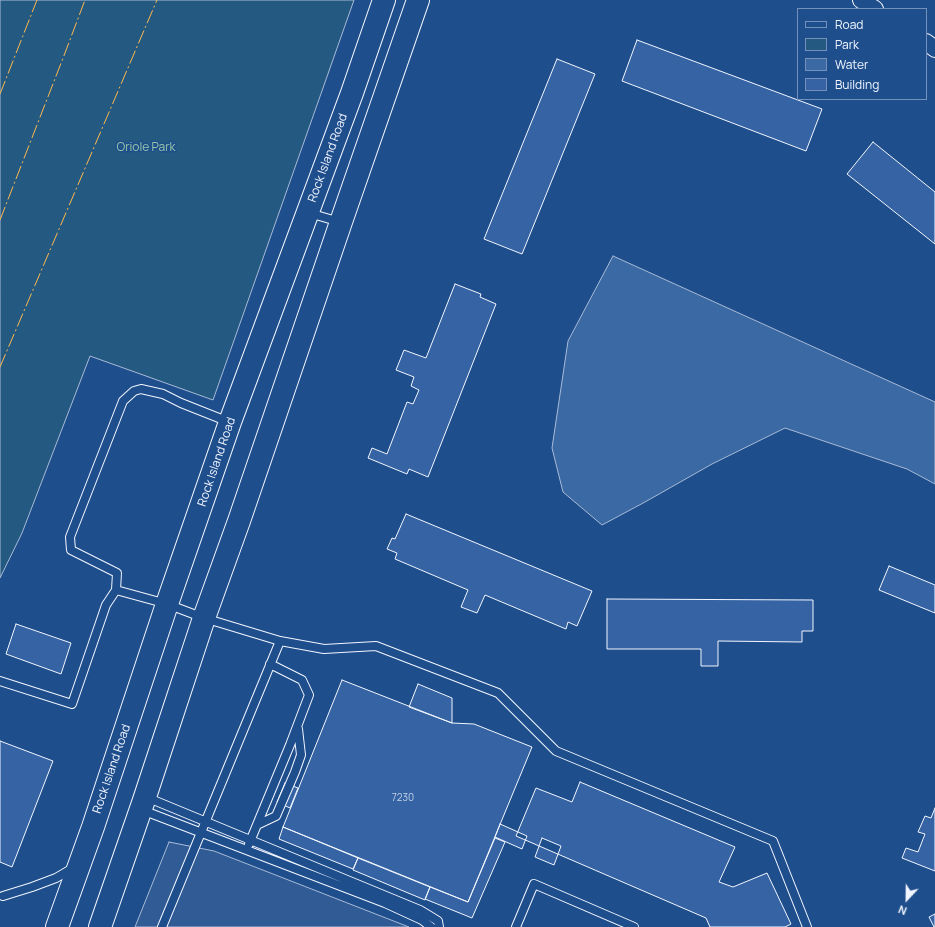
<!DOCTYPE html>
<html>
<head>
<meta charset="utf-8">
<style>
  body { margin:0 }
  #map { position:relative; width:935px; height:927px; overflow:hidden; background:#1f4e8c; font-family:Manrope,sans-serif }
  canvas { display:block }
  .legend { position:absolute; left:797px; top:8px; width:130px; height:92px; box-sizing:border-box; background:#1f4e8c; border:1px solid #7391ba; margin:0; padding:5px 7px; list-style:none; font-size:12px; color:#f2f6ff }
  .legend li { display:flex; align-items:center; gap:8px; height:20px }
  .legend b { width:20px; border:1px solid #7391ba }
  .north { position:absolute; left:887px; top:879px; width:40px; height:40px; -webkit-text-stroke:3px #1f4e8c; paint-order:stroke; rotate:202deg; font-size:11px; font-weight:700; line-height:16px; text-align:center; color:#f2f6ff }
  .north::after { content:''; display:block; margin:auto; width:14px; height:18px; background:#f2f6ff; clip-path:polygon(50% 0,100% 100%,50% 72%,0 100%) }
</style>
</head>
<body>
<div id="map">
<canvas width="935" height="927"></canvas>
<ul class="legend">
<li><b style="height:5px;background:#1f4e8c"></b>Road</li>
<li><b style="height:11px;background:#245a82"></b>Park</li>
<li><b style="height:11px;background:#3b69a3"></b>Water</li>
<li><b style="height:11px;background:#3563a3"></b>Building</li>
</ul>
<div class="north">N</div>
</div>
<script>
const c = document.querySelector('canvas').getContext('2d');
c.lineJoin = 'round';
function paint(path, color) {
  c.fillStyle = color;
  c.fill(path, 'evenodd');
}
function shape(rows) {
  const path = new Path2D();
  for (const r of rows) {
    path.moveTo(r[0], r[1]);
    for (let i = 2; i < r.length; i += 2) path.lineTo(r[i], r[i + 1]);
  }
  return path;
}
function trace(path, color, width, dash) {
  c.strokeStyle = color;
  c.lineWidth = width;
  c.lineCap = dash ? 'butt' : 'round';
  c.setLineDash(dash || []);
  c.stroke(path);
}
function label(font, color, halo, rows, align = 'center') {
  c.font = font + ' Manrope,sans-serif';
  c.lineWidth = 3;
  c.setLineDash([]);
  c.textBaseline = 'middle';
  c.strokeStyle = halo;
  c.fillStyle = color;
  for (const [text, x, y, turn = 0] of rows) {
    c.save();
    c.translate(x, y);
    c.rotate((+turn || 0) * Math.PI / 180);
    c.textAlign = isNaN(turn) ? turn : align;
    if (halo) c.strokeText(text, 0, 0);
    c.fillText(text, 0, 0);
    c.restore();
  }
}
const green = shape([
  [0,0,354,0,213,400,90,356,22,533,0,578,0,0]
]);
paint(green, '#245a82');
trace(green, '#a8bbd7', 1);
const parking = shape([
  [169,842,214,851,409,927,135,927,169,842]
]);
paint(parking, '#305b95');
trace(parking, '#a8bbd7', 1);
const water = shape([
  [613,256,935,402,935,484,907,469,785,428,712,464,645,502,602,525,563,492,552,448,568,341,613,256]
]);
paint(water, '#3b69a3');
trace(water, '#a8bbd7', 1);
const building = shape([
  [637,40,822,109,806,151,622,81,637,40],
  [557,59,595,74,522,254,484,239,557,59],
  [873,142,935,192,935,244,847,174,873,142],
  [455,284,481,294,480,297,496,304,428,477,409,469,407,474,368,458,372,448,387,454,407,402,413,404,419,390,411,386,414,377,396,370,404,350,426,358,455,284],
  [406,514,592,591,577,626,568,622,566,629,485,595,477,613,461,607,468,590,395,559,397,553,387,549,392,538,395,539,406,514],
  [889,566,935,585,935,613,879,590,889,566],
  [607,599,813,600,813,631,802,631,802,642,718,641,718,666,701,666,701,649,607,649,607,599],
  [16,624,71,643,61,674,6,654,16,624],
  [342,680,452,723,474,724,532,747,468,902,283,827,342,680],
  [418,684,452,698,452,723,409,707,418,684],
  [0,741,53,761,12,867,0,862,0,741],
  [580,782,735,847,719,882,733,887,767,873,791,924,785,927,710,927,706,918,516,836,536,788,572,802,580,782],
  [285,783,298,788,290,808,277,802,285,783],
  [935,808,935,871,902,858,906,848,918,852,925,834,918,832,925,816,931,818,935,808],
  [500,824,527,836,522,849,495,837,500,824],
  [283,827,358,858,353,869,279,839,283,827],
  [495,838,505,842,472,918,425,899,430,887,468,902,495,838],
  [542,838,561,846,554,865,535,857,542,838],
  [358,858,430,887,425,900,353,870,358,858],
  [935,914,935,927,934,927,929,917,935,914]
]);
paint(building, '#3563a3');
trace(building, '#f2f6ff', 1);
const service = shape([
  [309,213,340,222],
  [116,590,117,573,71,550,70,537,123,401,134,391,141,389,163,394,181,403,229,422],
  [280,641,324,649,376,646,498,693,556,751,773,841,807,927],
  [0,681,72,704,106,605,116,590,167,604,204,618,280,641,162,927],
  [146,797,420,910,430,916,438,921,439,927],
  [142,810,385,903,422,920,431,927],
  [257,825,276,816,295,772,301,755,298,729],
  [249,844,290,745,309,695,302,680,270,664],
  [3,896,32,887,56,878,73,868],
  [516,927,534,884,634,927]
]);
const minor = shape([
  [861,0,875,9],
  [926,42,935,49]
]);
const secondary = shape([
  [57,927,93,827,167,604,230,422,352,93,384,0],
  [100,927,144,800,204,618,239,521,341,222,418,0]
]);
trace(service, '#f2f6ff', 10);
trace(minor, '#f2f6ff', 18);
trace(secondary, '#f2f6ff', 24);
trace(service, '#1f4e8c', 8);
trace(minor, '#1f4e8c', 16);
trace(secondary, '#1f4e8c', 22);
trace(shape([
  [0,94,37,0],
  [0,220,65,53,85,0],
  [0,367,157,0]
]), '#ffb74d', 1, [14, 3, 2, 3]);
label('10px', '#c3d1e8', null, [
  ["7230",403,798]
]);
label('12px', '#97c8a6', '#1f4e8c', [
  ["Oriole Park",146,148]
]);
label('12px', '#f2f6ff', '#1f4e8c', [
  ["Rock Island Road",328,158,-70],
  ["Rock Island Road",217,462,-71],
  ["Rock Island Road",112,769,-71]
]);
</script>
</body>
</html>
